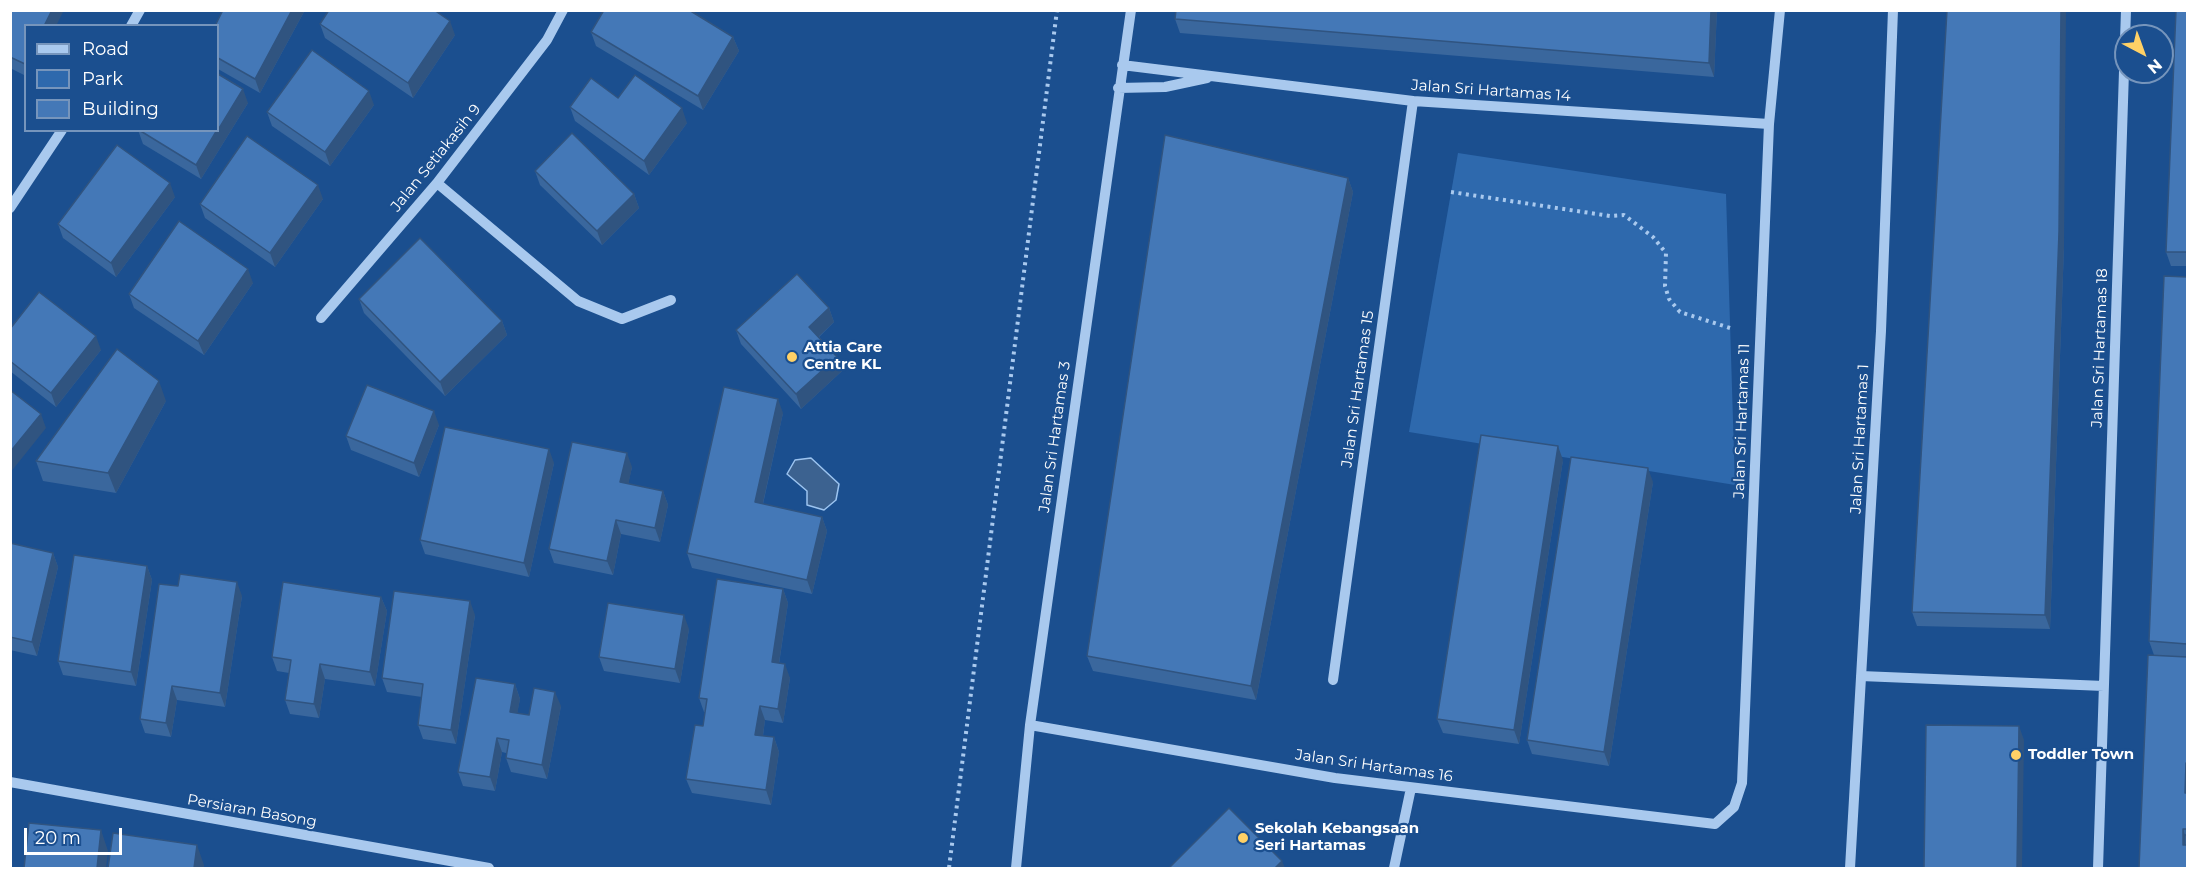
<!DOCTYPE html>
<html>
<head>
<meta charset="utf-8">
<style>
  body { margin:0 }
  #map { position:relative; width:2198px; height:879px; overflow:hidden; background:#1b4f8f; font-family:Montserrat,sans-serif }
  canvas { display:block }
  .frame { position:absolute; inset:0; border:12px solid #fff; pointer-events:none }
  .legend { position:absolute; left:24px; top:24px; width:195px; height:108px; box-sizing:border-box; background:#1b4f8f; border:2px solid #7695bc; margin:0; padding:8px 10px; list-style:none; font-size:18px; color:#fff }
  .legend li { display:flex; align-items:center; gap:12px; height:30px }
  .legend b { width:30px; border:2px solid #7695bc }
  .north { position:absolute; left:2114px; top:24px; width:60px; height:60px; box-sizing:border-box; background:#1b4f8f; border:2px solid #7695bc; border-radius:50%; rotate:139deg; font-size:16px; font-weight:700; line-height:24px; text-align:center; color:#fff }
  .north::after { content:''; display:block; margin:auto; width:21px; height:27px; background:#ffd166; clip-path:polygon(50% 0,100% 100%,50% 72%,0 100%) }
  .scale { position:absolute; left:24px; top:828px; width:98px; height:27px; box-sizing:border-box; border:3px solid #fff; border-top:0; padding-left:8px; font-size:18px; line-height:21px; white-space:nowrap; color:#fff; -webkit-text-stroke:4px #1b4f8f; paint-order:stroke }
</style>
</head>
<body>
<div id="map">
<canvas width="2198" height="879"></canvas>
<div class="frame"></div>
<ul class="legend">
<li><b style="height:8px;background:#a9c9ee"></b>Road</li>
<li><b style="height:16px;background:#2e69ad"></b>Park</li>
<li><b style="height:16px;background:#4478b7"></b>Building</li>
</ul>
<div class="north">N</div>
<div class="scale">20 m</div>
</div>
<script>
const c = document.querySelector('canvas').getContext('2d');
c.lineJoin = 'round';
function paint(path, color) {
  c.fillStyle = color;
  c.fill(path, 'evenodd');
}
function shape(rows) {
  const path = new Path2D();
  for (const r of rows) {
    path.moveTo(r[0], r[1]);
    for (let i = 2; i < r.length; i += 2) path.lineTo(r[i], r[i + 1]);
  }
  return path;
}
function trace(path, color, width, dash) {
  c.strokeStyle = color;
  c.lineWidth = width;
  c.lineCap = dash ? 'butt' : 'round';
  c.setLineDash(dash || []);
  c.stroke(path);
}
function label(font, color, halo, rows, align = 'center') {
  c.font = font + ' Montserrat,sans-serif';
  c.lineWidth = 4.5;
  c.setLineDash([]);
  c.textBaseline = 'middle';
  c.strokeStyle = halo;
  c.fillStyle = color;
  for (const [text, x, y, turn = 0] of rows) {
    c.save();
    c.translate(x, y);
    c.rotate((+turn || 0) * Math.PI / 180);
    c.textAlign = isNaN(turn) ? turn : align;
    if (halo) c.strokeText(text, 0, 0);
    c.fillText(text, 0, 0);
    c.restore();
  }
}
paint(shape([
  [1458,153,1726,194,1735,485,1409,432]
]), '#2e69ad');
const water = shape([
  [811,458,839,484,836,500,824,510,807,505,807,491,787,474,795,460,811,458]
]);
paint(water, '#3c6290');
trace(water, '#9cc4f0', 1.5);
trace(shape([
  [1451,192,1610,216,1624,215,1653,237,1666,253,1665,286,1669,299,1680,312,1730,328],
  [949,868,1057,10]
]), '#a9c9ee', 4, [3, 4.5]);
trace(shape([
  [131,26,140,10],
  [1122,65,1413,101,1769,124],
  [1118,88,1165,87,1207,78],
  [437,183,578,301,622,319,671,300],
  [10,208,62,130],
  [321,318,437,183,547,40,563,10],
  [1861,676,2104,686],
  [1333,680,1413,101],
  [1030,725,1335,778,1715,824,1734,807,1742,783,1769,124,1780,10],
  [10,782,489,868],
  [1016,868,1030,725,1131,10],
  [1394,868,1411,788],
  [1850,868,1881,331,1893,10],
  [2098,868,2126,10]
]), '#a9c9ee', 10);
paint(shape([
  [10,10,26,26,26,76,10,68],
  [223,10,305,10,260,93,218,69,218,26],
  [1717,10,1714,77,1180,33,1175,19],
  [2187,10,2187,266,2171,266,2166,252],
  [320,24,455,35,413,98,325,38],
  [591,32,733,37,739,51,703,110,596,46],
  [618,98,687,123,649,175,575,121,570,107],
  [248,103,201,179,143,144,138,130],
  [374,105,330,166,272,126,267,112],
  [535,171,634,194,639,208,602,245,540,185],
  [1348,178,1353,192,1256,700,1093,671,1087,656],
  [175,197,116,277,63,238,58,224],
  [323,199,275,267,205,218,200,204],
  [2064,247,2050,629,1917,626,1912,612],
  [2187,277,2187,868,2154,655,2149,641],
  [253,283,204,355,134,308,129,294],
  [359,299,502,321,507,335,445,396,364,313],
  [829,308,834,322,819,337,837,357,842,371,801,409,741,344,736,330],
  [10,329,101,350,56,407,10,371],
  [166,401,116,493,43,481,36,461],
  [783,413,763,504,822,517,827,531,812,594,692,568,687,553],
  [439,425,419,477,351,450,346,436],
  [1563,460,1519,744,1443,733,1437,719],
  [554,463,529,577,425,554,420,540],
  [632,467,628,484,663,491,668,505,660,542,621,534,613,575,554,563,549,549],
  [1653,482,1609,766,1532,754,1527,740],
  [10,543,53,553,58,567,37,656,10,650],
  [147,566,152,580,136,686,63,675,58,661],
  [783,589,788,603,779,664,790,678,783,723,765,720,763,736,774,737,779,752,771,805,692,793,686,779,703,726,705,712,704,712,699,698],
  [242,596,225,707,177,700,171,737,145,733,140,719],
  [381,597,387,611,375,686,325,679,319,718,290,714,285,700,289,673,277,671,272,657],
  [475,615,456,744,423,739,418,725,422,697,387,692,382,678],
  [689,629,680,683,604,671,599,657],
  [515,684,520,699,517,713,529,715,561,706,547,779,511,772,506,758,506,753,502,752,495,791,463,786,458,772]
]), '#3a679d');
paint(shape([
  [52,10,64,10,56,26,44,26],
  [292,10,305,10,260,93,255,79],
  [1711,10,1717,10,1714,77,1709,63],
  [2061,10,2066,10,2064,247,2050,629,2045,615],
  [450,21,455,35,413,98,408,83],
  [733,37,739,51,703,110,698,96],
  [243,89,248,103,201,179,196,165],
  [369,91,374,105,330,166,325,152],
  [682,108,687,123,649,175,644,161],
  [1348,178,1353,192,1256,700,1251,686],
  [170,183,175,197,116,277,111,263],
  [318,185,323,199,275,267,270,253],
  [634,194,639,208,602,245,597,231],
  [248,269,253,283,204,355,198,341],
  [829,308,834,322,814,341,809,327],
  [502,321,507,335,445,396,440,382],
  [96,336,101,350,56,407,51,393],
  [837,357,842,371,801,409,796,394],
  [159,381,166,401,116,493,108,473],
  [778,399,783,413,760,516,755,502],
  [434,411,439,425,419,477,414,463],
  [41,414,46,428,10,473,10,452],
  [1558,446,1563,460,1519,744,1514,730],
  [549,449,554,463,529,577,524,563],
  [627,453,632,467,626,496,620,482],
  [1648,468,1653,482,1609,766,1604,752],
  [663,491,668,505,660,542,655,528],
  [822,517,827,531,812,594,807,580],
  [616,520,621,534,613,575,607,561],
  [53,553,58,567,37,656,32,642],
  [147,566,152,580,136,686,131,672],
  [237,582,242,596,225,707,220,693],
  [783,589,788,603,777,676,772,662],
  [381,597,387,611,375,686,370,672],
  [470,601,475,615,456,744,451,730],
  [684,615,689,629,680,683,675,669],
  [320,664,325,679,319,718,314,704],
  [785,664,790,678,783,723,778,709],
  [515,684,520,699,515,726,510,712],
  [172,686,177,700,171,737,166,723],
  [555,692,561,706,547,779,542,765],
  [760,706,765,720,761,749,755,735],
  [2019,726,2024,740,2022,868,2017,868],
  [774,737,779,752,771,805,766,790],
  [497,738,502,752,495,791,490,777],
  [2186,763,2187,767,2187,800,2185,793],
  [2183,829,2187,841,2187,852,2183,845],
  [101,830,108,851,106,868,97,868],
  [197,845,204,865,204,868,194,868],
  [1282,861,1285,868,1275,868]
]), '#305480');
const building = shape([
  [10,10,52,10,44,26,26,26,26,62,25,64,10,57,10,10],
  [223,10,292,10,255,79,218,58,218,26,215,26,223,10],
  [329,10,434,10,450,21,408,83,320,24,329,10],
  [604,10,689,10,733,37,698,96,591,32,604,10],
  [1176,10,1711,10,1709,63,1175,19,1176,10],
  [1947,10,2061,10,2059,232,2045,615,1912,612,1947,10],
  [2176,10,2187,10,2187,252,2166,252,2176,10],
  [312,50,369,91,325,152,267,112,312,50],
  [218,74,243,89,218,130,218,74],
  [635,75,682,108,644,161,570,107,591,78,618,98,635,75],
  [139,130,217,130,196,165,139,130],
  [572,133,634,194,597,231,535,171,572,133],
  [1165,135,1348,178,1251,686,1087,656,1165,135],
  [247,136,318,185,270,253,200,204,247,136],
  [117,145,170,183,111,263,58,224,117,145],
  [179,221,248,269,198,341,129,294,179,221],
  [420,238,502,321,440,382,359,299,420,238],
  [797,274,829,308,809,327,837,357,796,394,736,330,797,274],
  [2164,276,2187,277,2187,644,2149,641,2164,276],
  [39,292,96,336,51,393,10,361,10,329,39,292],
  [117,349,159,381,108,473,36,461,117,349],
  [367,385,434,411,414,463,346,436,367,385],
  [724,387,778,399,755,502,822,517,807,580,687,553,724,387],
  [10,390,41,414,10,452,10,390],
  [445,427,549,449,524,563,420,540,445,427],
  [1481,435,1558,446,1514,730,1437,719,1481,435],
  [572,442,627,453,620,482,663,491,655,528,616,520,607,561,549,549,572,442],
  [1571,457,1648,468,1604,752,1527,740,1571,457],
  [10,543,53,553,32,642,10,637,10,543],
  [74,555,147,566,131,672,58,661,74,555],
  [180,574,237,582,220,693,172,686,166,723,140,719,159,584,178,586,180,574],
  [717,579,783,589,772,662,785,664,778,709,760,706,755,735,774,737,766,790,686,779,695,725,703,726,707,699,699,698,717,579],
  [283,582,381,597,370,672,320,664,314,704,285,700,291,660,272,657,283,582],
  [394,591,470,601,451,730,418,725,423,684,382,678,394,591],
  [608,603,684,615,675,669,599,657,608,603],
  [2148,655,2187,657,2187,763,2186,763,2185,793,2187,793,2187,829,2183,829,2183,845,2187,845,2187,868,2139,868,2148,655],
  [476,678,515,684,510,712,529,715,534,688,555,692,542,765,506,758,509,740,497,738,490,777,458,772,476,678],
  [1926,725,2019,726,2017,868,1924,868,1926,725],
  [1229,808,1282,861,1275,868,1169,868,1229,808],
  [29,823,101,830,97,868,24,868,29,823],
  [113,833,197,845,194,868,108,868,113,833],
  [2185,835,2187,835,2187,845,2185,845,2185,835]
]);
paint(building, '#4478b7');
trace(building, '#305480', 1.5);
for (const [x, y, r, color] of [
  [792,357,6,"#ffd166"],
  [2016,755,6,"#ffd166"],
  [1243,838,6,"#ffd166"]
]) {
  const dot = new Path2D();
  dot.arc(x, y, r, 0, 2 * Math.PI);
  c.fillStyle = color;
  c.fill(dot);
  trace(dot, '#1b4f8f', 2);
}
label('15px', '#fff', '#1b4f8f', [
  ["Jalan Sri Hartamas 14",1491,91,4],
  ["Jalan Setiakasih 9",436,158,-51],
  ["Jalan Sri Hartamas 18",2100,348,-88],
  ["Jalan Sri Hartamas 15",1358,389,-82],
  ["Jalan Sri Hartamas 11",1742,421,-88],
  ["Jalan Sri Hartamas 3",1055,437,-82],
  ["Jalan Sri Hartamas 1",1860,439,-87],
  ["Jalan Sri Hartamas 16",1374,766,8],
  ["Persiaran Basong",252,811,10]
]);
label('bold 15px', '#fff', '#1b4f8f', [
  ["Attia Care",804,348],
  ["Centre KL",804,365],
  ["Toddler Town",2028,755],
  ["Sekolah Kebangsaan",1255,829],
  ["Seri Hartamas",1255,846]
], 'left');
</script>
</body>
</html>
